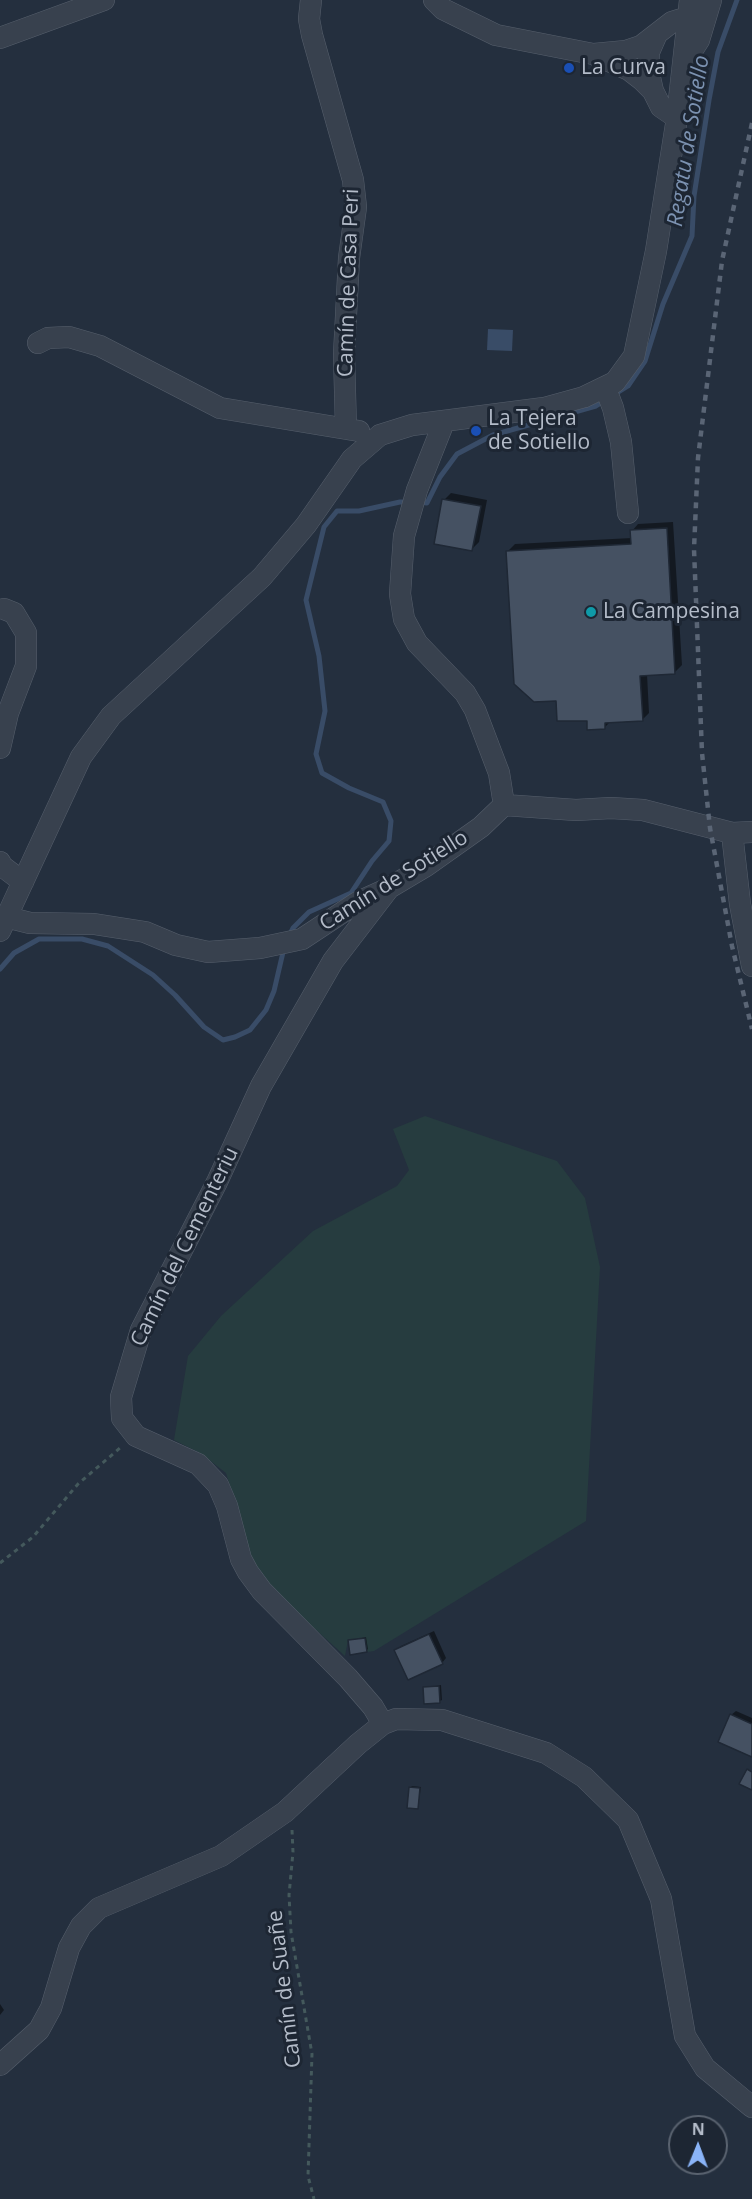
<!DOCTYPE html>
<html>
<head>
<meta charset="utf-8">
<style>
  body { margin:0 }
  #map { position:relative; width:752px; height:2199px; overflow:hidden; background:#242f3e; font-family:"Open Sans",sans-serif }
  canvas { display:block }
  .north { position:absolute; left:668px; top:2115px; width:60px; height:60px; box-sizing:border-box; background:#1d2633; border:2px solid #59626f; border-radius:50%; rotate:1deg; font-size:16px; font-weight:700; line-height:24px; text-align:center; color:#b4bcc9 }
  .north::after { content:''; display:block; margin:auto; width:21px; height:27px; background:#8ab4f8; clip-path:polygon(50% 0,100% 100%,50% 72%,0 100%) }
</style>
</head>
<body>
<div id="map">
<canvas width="752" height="2199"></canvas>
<div class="north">N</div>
</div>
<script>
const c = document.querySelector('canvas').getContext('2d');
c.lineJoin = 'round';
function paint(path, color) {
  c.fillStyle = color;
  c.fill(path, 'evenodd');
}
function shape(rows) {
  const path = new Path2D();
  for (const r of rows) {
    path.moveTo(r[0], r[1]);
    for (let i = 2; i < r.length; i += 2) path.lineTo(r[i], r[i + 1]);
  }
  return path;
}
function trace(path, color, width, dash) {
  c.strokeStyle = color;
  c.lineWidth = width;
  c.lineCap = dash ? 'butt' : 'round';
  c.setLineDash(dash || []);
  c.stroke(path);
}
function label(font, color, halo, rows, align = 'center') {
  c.font = font + ' "Open Sans",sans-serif';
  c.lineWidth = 6;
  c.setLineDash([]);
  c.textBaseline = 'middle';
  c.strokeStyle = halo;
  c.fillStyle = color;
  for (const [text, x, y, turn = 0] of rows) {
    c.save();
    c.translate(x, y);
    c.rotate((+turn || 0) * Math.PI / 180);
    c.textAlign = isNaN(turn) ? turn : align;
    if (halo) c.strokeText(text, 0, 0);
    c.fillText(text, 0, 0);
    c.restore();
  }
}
paint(shape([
  [425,1116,557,1161,585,1198,600,1267,586,1521,374,1651,367,1652,365,1638,348,1640,345,1656,275,1593,253,1562,226,1473,200,1453,174,1440,188,1356,221,1316,313,1231,397,1186,409,1170,393,1129]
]), '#263c3f');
paint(shape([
  [488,329,513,330,512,351,487,350]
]), '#394c67');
paint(shape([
  [451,493,487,500,479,542,472,549,444,500],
  [673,522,682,665,675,672,647,674,649,713,642,720,611,721,605,727,588,720,558,700,508,551,515,544,632,538,632,531,638,524],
  [434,1631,446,1658,442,1663,396,1651,401,1646],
  [366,1637,368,1649,367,1650,349,1641],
  [441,1685,442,1700,440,1701,424,1688],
  [736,1711,752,1718,752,1755,731,1715],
  [412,1786,421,1787,418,1807,410,1788],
  [0,2004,4,2010,0,2015]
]), '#0007');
trace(shape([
  [612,396,628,386,645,361,663,304,692,236,694,196,709,100,718,52,737,0],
  [417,502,427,503,440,477,457,454,493,435,596,406,604,401],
  [290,934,293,928,309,912,351,893,372,861,389,841,391,821,383,802,349,788,322,773,316,754,325,711,319,656,306,600,324,527,337,511,359,511,400,502,408,502],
  [0,969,14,953,39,939,82,939,108,946,153,975,175,995,204,1027,223,1040,235,1037,250,1030,266,1010,274,991,284,948]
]), '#394c67', 5);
const building = shape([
  [442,499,481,506,472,551,434,544,442,499],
  [667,528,675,674,640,676,643,721,605,723,605,729,587,730,587,721,557,721,556,701,534,702,514,684,506,551,631,544,630,530,667,528],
  [429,1634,443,1664,408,1680,394,1650,429,1634],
  [365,1638,367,1652,350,1655,348,1640,365,1638],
  [439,1686,440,1703,424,1704,423,1687,439,1686],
  [730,1714,752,1724,752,1757,718,1742,730,1714],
  [747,1769,752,1772,752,1790,739,1784,747,1769],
  [409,1787,420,1788,418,1809,407,1808,409,1787]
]);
paint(building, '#455162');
trace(building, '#1f2835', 1.5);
const minor = shape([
  [311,0,309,19,312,35,353,180,356,207,349,258,344,354,346,429],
  [434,0,443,9,496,35,593,54,629,70,642,80,653,91,661,107,677,118],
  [0,38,104,0],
  [594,54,626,51,641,46,672,22,688,17],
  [688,57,699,40,711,0],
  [653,91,648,69,649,52,656,36],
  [38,343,48,338,69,337,100,346,220,408,359,431],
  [605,387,613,408,621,442,628,513],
  [444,422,417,490,404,536,400,594,404,619,417,643,465,693,475,710,499,773,504,805],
  [0,748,8,713,26,666,26,633,14,613,4,609],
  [504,805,576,810,611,808,643,810,732,833,752,832],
  [732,833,740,904,752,966],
  [0,862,2,866,23,882],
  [6,917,30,923,94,924,145,932,176,945,208,952,260,948,302,939,358,902,389,888,426,866,481,827,504,805],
  [0,931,81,757,111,716,262,577,306,525,352,459,380,435,412,425,544,408,584,397,615,382,634,356,656,251,677,118,690,0],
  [383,1724,373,1707,348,1678,262,1591,248,1572,241,1559,227,1506,218,1485,198,1464,136,1436,122,1418,121,1397,141,1330,217,1182,261,1086,333,961,389,888],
  [0,2065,39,2030,51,2008,69,1948,81,1926,99,1908,221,1856,285,1812,358,1744,383,1724,396,1719,442,1720,546,1753,584,1777,628,1820,661,1899,685,2036,705,2068,752,2107]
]);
trace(minor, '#565f6c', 22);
trace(shape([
  [0,1563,33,1537,78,1484,120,1448],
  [292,1830,293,1852,289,1895,291,1932,312,2054,308,2176,314,2199]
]), '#44595c', 3, [4.5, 4.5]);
trace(minor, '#38414e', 21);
trace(shape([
  [752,123,722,261,698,458,694,549,702,753,710,828,732,946,752,1029]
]), '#5a6575', 4.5, [6, 6]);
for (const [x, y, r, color] of [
  [569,68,6,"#1a4fb4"],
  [476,431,6,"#1a4fb4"],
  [591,612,6,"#0f9aa8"]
]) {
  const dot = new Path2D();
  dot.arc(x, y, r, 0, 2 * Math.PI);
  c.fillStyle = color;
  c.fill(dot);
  trace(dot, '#1d2633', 2);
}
label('21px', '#b4bcc9', '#1d2633', [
  ["La Curva",581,68],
  ["La Tejera",488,419],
  ["de Sotiello",488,443],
  ["La Campesina",603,612]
], 'left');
label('21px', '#b4bcc9', '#1d2633', [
  ["Camín de Casa Peri",349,283,-88],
  ["Camín de Sotiello",394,881,-32],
  ["Camín del Cementeriu",185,1247,-64],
  ["Camín de Suañe",285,1989,-97]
]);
label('italic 22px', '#7c92b1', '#1d2633', [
  ["Regatu de Sotiello",689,141,-81]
]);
</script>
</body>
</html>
